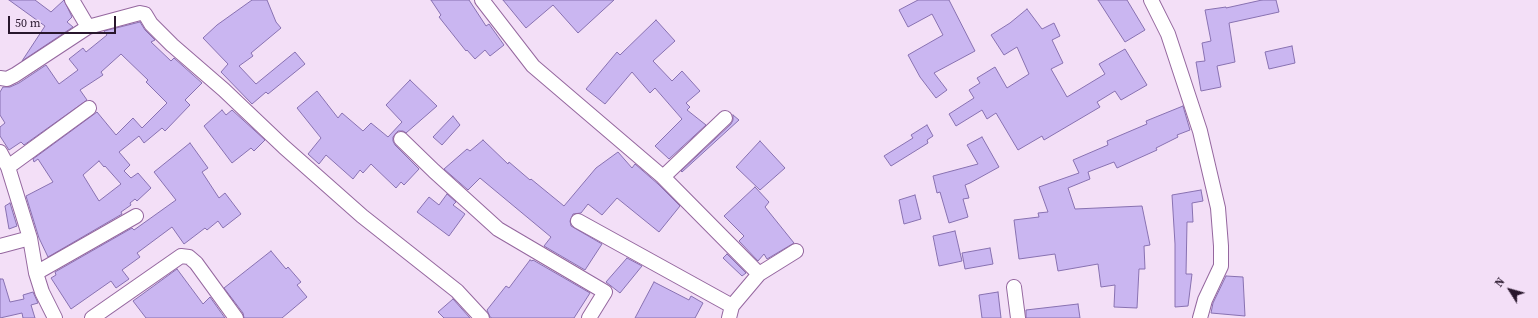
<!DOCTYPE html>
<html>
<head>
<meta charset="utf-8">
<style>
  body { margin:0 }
  #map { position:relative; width:1538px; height:318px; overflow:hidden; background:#f3dff7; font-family:"Source Serif 4",serif }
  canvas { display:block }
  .north { position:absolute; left:1490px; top:270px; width:40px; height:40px; -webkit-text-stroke:3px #f3dff7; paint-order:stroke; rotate:307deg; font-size:11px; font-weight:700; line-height:16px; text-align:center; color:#28162c }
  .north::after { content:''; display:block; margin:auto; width:14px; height:18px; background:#28162c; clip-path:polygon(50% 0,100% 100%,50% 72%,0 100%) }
  .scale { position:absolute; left:8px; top:16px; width:108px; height:18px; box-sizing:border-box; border:2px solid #28162c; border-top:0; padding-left:5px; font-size:12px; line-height:14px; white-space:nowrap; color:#28162c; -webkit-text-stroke:3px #f3dff7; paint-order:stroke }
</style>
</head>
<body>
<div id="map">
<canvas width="1538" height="318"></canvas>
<div class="north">N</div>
<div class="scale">50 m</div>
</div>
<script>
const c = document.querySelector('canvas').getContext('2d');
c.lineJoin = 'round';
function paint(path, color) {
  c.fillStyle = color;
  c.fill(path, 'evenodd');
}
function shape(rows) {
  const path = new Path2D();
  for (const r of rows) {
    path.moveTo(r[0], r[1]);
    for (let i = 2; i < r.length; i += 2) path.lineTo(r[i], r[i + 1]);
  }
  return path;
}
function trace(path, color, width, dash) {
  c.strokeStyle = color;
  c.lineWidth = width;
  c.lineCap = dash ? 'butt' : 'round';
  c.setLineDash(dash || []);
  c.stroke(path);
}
const building = shape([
  [9,0,35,0,51,12,64,0,72,17,67,22,73,27,22,61,45,26,9,0],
  [252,0,267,0,276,22,281,28,251,53,253,56,239,66,256,84,295,52,305,64,268,94,266,92,252,104,221,72,228,64,203,38,217,25,252,0],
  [431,0,469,0,486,26,489,24,504,45,490,56,485,50,475,59,467,50,466,51,439,17,441,15,431,0],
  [503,0,614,0,578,33,553,5,526,28,503,0],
  [918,0,949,0,975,51,934,73,947,90,936,98,920,77,908,55,943,35,932,14,908,27,899,10,918,0],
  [1098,0,1127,0,1145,30,1125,42,1098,0],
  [1262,0,1276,0,1279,12,1229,23,1235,62,1217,66,1221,87,1201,91,1196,62,1205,61,1202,43,1211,41,1205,10,1226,7,1226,8,1262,0],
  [1027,9,1042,29,1054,23,1060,36,1052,40,1063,63,1051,69,1067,97,1105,74,1099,64,1125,49,1147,85,1121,100,1115,91,1097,102,1100,107,1044,140,1042,136,1018,150,996,113,987,119,982,110,956,126,949,114,974,98,969,90,980,83,977,78,995,67,1007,88,1029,74,1017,47,1004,55,991,35,1010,23,1027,9],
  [656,20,675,41,653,61,672,81,682,71,700,91,686,103,690,107,687,110,706,125,669,159,655,146,682,119,655,88,650,93,632,72,605,104,586,89,617,52,620,55,656,20],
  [140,22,145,30,155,40,151,42,171,61,174,58,202,83,185,100,190,105,165,131,162,128,144,143,139,136,119,152,130,165,124,171,131,178,138,173,151,188,137,201,135,199,130,203,131,205,121,212,122,214,48,257,39,238,26,196,53,182,38,159,34,162,33,159,97,112,116,135,133,118,142,128,167,103,146,82,148,80,121,54,101,72,103,75,80,90,87,100,24,145,21,142,9,150,0,136,0,127,5,123,0,115,0,92,3,87,10,87,19,83,46,65,59,84,78,70,69,59,83,48,86,52,107,35,104,31,140,22],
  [99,161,104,167,105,166,121,184,99,201,83,175,99,161],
  [1292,46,1295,63,1269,69,1265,52,1292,46],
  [410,80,437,106,406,133,403,131,398,131,393,137,393,141,395,145,419,169,404,185,401,182,396,188,371,164,363,173,360,170,353,179,326,155,319,164,308,154,321,138,297,108,317,91,338,118,342,113,363,131,371,123,388,137,402,122,386,105,410,80],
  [1183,106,1190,130,1177,135,1178,137,1156,148,1157,150,1117,168,1114,162,1088,172,1090,179,1068,188,1075,209,1142,206,1150,245,1144,246,1145,269,1139,269,1137,308,1114,307,1115,285,1101,287,1098,264,1058,271,1055,254,1019,259,1014,220,1039,217,1038,213,1048,212,1039,187,1079,173,1073,160,1108,145,1107,141,1147,124,1146,121,1183,106],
  [222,110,226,115,232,110,265,140,254,151,251,148,232,163,204,126,222,110],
  [733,115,739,120,682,172,681,171,731,124,733,120,733,115],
  [453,116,460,125,442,145,433,137,453,116],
  [927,125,933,136,927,140,928,143,891,166,884,156,913,138,911,135,927,125],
  [982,137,999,167,970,183,965,185,969,198,963,199,968,217,949,223,940,192,937,193,933,176,978,164,967,145,982,137],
  [483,140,508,164,509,162,530,180,531,179,564,206,596,168,618,152,632,168,635,164,658,184,680,206,659,232,617,198,602,215,588,204,581,213,573,214,570,221,571,226,602,244,585,270,544,246,551,237,480,178,468,190,444,169,467,149,470,151,483,140],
  [760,141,785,168,760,190,736,167,760,141],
  [190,143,208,168,202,172,219,198,225,193,241,214,223,228,218,221,207,230,205,228,184,244,172,227,137,253,140,257,122,270,129,279,116,288,111,281,71,309,51,278,56,275,55,272,132,228,134,230,176,200,154,172,190,143],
  [755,187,769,202,765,207,794,243,767,259,764,254,758,261,739,241,744,236,724,216,755,187],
  [1201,190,1203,201,1192,203,1193,222,1187,222,1186,274,1192,274,1188,306,1175,307,1175,244,1172,195,1201,190],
  [447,194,456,202,453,205,465,214,449,236,417,212,429,197,439,205,447,194],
  [915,195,921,219,904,224,899,200,915,195],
  [10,203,17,226,9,229,5,206,10,203],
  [955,231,962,261,939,266,933,236,955,231],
  [990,248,993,264,965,269,962,253,990,248],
  [271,251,286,269,288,267,301,282,297,285,307,297,282,318,244,318,243,313,224,288,271,251],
  [727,254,746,273,742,276,723,258,727,254],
  [627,258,642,266,620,293,606,282,627,258],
  [530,260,532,261,533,260,590,293,574,318,492,318,490,317,487,310,506,286,509,288,530,260],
  [177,269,203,304,210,297,225,318,146,318,133,301,177,269],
  [1226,276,1243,277,1245,316,1211,313,1213,303,1226,276],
  [0,279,3,279,10,302,24,299,23,295,33,292,38,303,31,305,35,318,23,318,22,313,0,318,0,279],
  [654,282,689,300,691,296,703,303,695,318,635,318,654,282],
  [998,292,1001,318,982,318,979,295,998,292],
  [453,299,470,318,444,318,438,312,453,299],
  [1078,304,1080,318,1026,318,1026,310,1078,304]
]);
paint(building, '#cab6f1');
trace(building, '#8871b1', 1);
const minor = shape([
  [72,0,88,27],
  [482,0,533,66,663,177,759,274],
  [1151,0,1168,34,1200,131,1218,208,1221,246,1221,266,1205,300,1200,318],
  [0,78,7,79,15,75,88,27,140,13,145,14,151,24,172,45,224,90,284,147,362,216,457,291,482,318],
  [401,139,434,171,498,229,605,292,589,318],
  [0,152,8,167,30,238,36,273,42,292,55,318],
  [8,167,89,108],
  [663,177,725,118],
  [578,221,732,306],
  [0,246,30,238],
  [36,273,136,216],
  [1014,287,1018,318],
  [92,318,181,256,189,257,196,263,236,318],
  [729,318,732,306,759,274,796,251]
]);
trace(minor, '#95679f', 16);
trace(minor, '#fff', 14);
</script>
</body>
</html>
